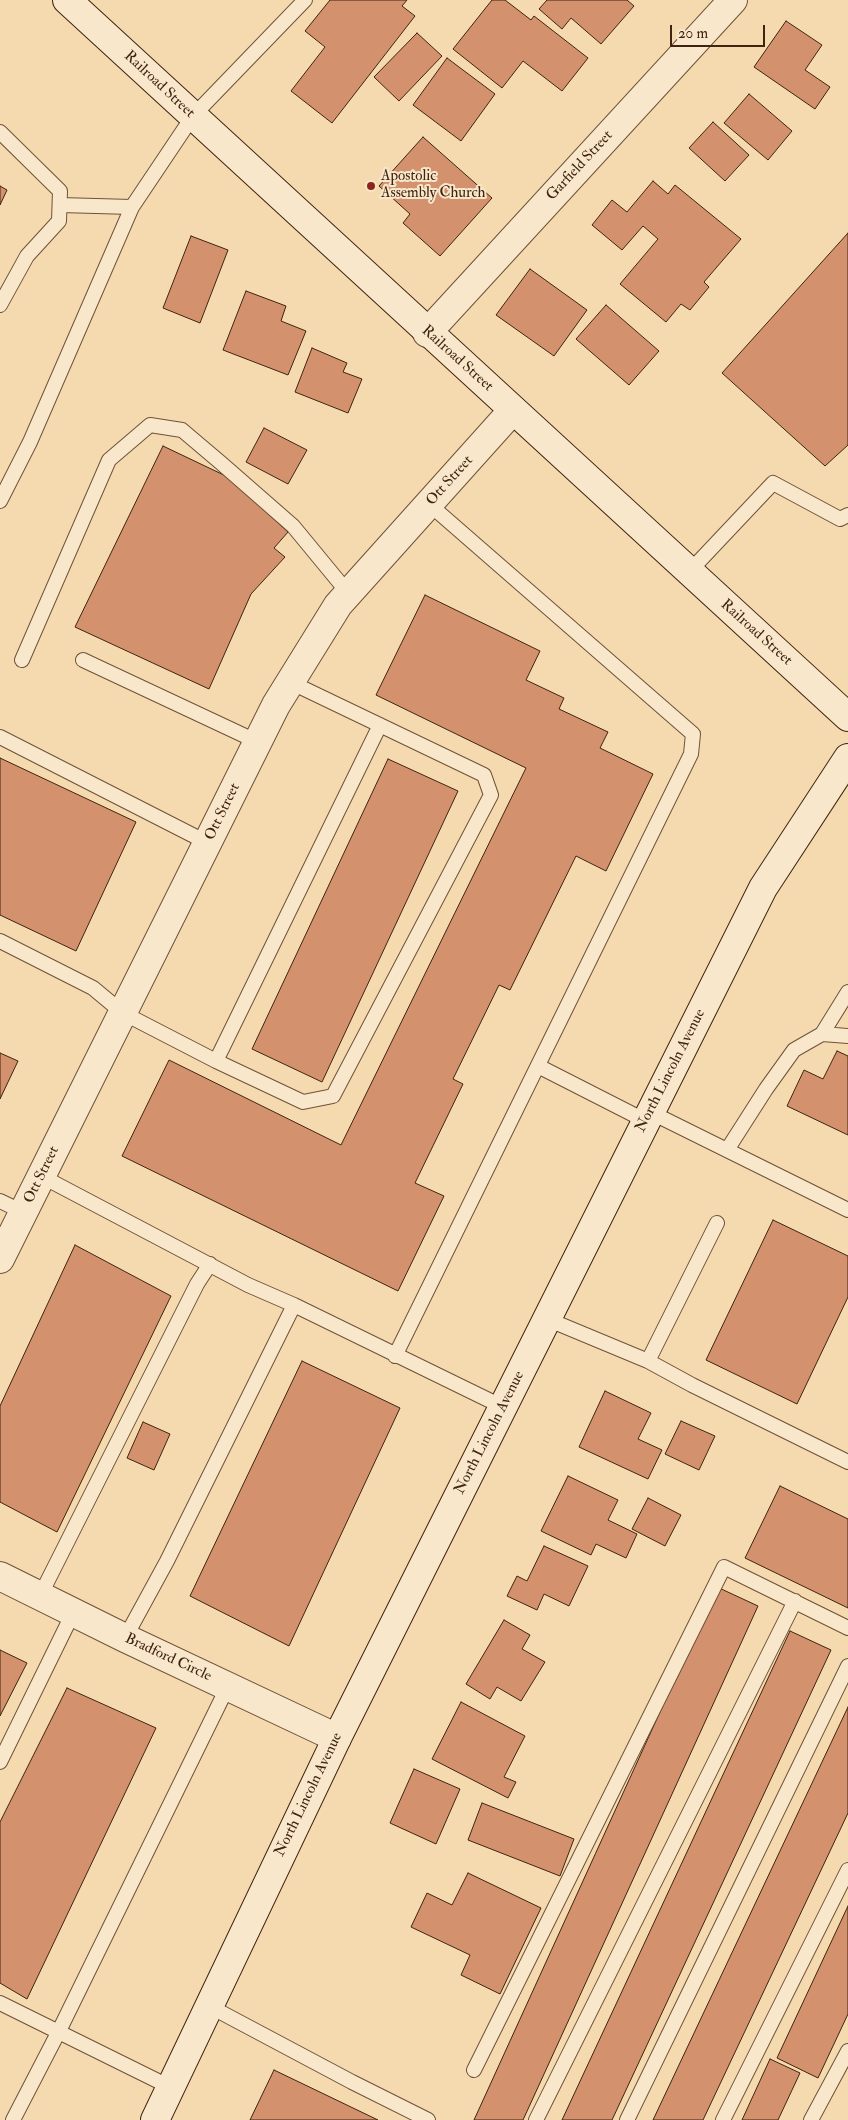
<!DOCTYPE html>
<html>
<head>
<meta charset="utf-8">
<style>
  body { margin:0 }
  #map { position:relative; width:848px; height:2120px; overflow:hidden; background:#f6daaf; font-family:"IM FELL Double Pica",serif }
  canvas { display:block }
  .scale { position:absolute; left:670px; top:25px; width:95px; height:22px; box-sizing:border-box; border:2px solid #3f2410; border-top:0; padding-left:6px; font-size:15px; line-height:18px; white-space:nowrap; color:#3f2410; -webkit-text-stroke:4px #f9e7cb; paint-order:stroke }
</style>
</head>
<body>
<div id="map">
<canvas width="848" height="2120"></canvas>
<div class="scale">20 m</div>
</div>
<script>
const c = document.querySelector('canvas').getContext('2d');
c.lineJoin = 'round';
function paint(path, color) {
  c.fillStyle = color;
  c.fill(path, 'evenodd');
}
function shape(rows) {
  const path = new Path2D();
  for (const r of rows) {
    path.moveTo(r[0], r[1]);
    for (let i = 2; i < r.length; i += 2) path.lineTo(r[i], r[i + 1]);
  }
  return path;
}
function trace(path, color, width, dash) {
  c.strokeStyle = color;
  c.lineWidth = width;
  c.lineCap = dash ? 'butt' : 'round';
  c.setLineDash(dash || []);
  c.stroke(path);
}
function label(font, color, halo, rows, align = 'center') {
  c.font = font + ' "IM FELL Double Pica",serif';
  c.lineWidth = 4;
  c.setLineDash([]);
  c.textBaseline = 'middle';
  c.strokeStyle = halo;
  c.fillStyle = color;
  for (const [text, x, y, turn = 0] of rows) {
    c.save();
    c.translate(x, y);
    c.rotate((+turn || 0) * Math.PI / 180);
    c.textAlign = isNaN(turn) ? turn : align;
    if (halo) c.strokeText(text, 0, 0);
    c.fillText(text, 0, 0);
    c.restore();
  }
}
const building = shape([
  [330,0,407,0,402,6,415,16,332,123,291,91,325,47,305,31,330,0],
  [492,0,505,0,531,20,534,16,588,58,562,91,523,61,502,88,453,49,492,0],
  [547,0,627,0,634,6,601,44,571,18,562,29,539,9,547,0],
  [786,21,822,45,805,70,830,87,815,109,754,67,786,21],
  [417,33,442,56,399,101,374,77,417,33],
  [447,58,495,94,461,141,413,105,447,58],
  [749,94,792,131,768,160,724,123,749,94],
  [713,122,749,155,725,181,689,148,713,122],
  [423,137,492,198,440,256,403,223,410,214,379,186,423,137],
  [653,181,668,194,675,185,741,239,704,282,709,287,690,310,681,304,666,322,620,284,658,239,643,226,622,250,592,225,612,200,627,212,653,181],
  [0,186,7,190,0,205,0,186],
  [848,233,848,445,825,466,722,373,848,233],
  [191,236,228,250,200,323,163,308,191,236],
  [530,269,587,310,554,356,496,315,530,269],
  [246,291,286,306,281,321,306,331,288,375,223,350,246,291],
  [606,305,659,351,629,385,576,339,606,305],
  [312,348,347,363,343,372,362,379,348,413,295,392,312,348],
  [264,428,307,450,288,484,246,462,264,428],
  [163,446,228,477,288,532,274,548,285,557,251,594,209,689,75,627,163,446],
  [425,595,540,651,526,680,564,698,559,709,608,732,600,748,653,774,606,871,576,856,510,990,499,985,453,1079,463,1084,415,1183,444,1196,398,1291,122,1156,169,1060,341,1145,526,768,376,695,425,595],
  [0,758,136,822,76,951,0,915,0,758],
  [388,759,458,791,322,1082,252,1049,388,759],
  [837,1051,848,1056,848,1135,787,1106,804,1070,823,1079,837,1051],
  [0,1053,18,1061,0,1099,0,1053],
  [773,1220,848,1256,848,1297,797,1404,706,1360,773,1220],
  [75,1245,171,1296,57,1532,0,1502,0,1406,75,1245],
  [302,1361,400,1408,289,1646,190,1596,302,1361],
  [605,1391,651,1413,638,1439,662,1450,648,1479,579,1447,605,1391],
  [681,1421,715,1436,699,1470,665,1454,681,1421],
  [143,1422,170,1434,154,1470,127,1458,143,1422],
  [568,1476,618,1500,608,1520,637,1534,626,1558,596,1544,591,1555,541,1531,568,1476],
  [780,1486,848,1519,848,1608,745,1558,780,1486],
  [648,1498,681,1515,665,1546,632,1529,648,1498],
  [544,1546,588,1566,569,1606,544,1594,537,1610,507,1596,517,1576,527,1581,544,1546],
  [717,1587,758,1606,523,2120,474,2120,717,1587],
  [504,1620,530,1635,522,1649,545,1662,521,1701,497,1687,490,1699,466,1684,504,1620],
  [790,1631,831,1650,612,2120,562,2120,790,1631],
  [0,1650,27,1663,0,1716,0,1650],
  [67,1688,156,1728,27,1999,0,1983,0,1822,67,1688],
  [461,1702,525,1736,504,1777,516,1782,508,1798,432,1759,461,1702],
  [848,1707,848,1813,703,2120,653,2120,848,1707],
  [414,1769,460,1789,436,1844,390,1823,414,1769],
  [482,1803,574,1839,560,1876,468,1840,482,1803],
  [468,1873,541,1908,500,1994,461,1975,470,1955,411,1927,427,1893,452,1905,468,1873],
  [848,1906,848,2014,818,2078,777,2058,848,1906],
  [770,2059,800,2073,778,2120,742,2120,770,2059],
  [274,2070,378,2120,250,2120,274,2070]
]);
paint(building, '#d3926d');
trace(building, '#3f2410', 1);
const lane = shape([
  [0,132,60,191,59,221,27,256,0,305],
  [60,205,132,207],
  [0,501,30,442,132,207,193,116,305,0],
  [689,572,773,483,840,519,848,515],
  [22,660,109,460,150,425,182,430,221,463,293,526,349,594],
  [83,660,258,742],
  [290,682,484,775,491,795,333,1096,303,1102,216,1061,380,725],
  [0,737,208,843],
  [0,941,93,988,123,1013,216,1061],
  [822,1034,848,992],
  [538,1066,646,1121],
  [650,1112,848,1210],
  [727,1150,766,1089,794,1050,822,1034,848,1036],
  [41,1176,248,1285,294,1305,503,1407],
  [0,1201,23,1212],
  [547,1319,648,1361,717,1223],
  [395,1356,691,754,693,734,429,504],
  [648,1361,692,1385,848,1462],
  [40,1596,197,1284,210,1264],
  [125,1638,167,1561,294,1305],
  [0,1762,73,1613],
  [0,2003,170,2087],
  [209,2006,352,2082,428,2120],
  [474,2070,724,1567,848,1628],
  [13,2120,59,2031,228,1686],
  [536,2120,795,1601],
  [627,2120,848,1666],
  [723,2120,848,1870],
  [811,2120,848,2051]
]);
const street = shape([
  [427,333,733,0],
  [0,1259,276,705,338,605,513,410],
  [0,1576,125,1638,337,1738]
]);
const secondary = shape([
  [67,0,848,717],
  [155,2120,337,1738,763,888,848,758]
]);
trace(lane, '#6d5238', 16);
trace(street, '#6d5238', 30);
trace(secondary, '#3f2410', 30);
trace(lane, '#f9e7cb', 14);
trace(street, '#f9e7cb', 28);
trace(secondary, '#f9e7cb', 28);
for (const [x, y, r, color] of [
  [371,186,5,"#8f2418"]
]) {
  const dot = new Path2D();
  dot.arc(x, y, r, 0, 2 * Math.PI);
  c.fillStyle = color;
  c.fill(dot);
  trace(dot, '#f9e7cb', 2);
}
label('15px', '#3f2410', '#f9e7cb', [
  ["Railroad Street",159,85,43],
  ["Garfield Street",580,166,-47],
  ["Railroad Street",457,359,42],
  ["Ott Street",450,481,-48],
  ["Railroad Street",756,633,42],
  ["Ott Street",223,812,-64],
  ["North Lincoln Avenue",671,1071,-63],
  ["Ott Street",42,1175,-64],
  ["North Lincoln Avenue",490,1433,-63],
  ["Bradford Circle",168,1658,25],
  ["North Lincoln Avenue",309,1795,-64]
]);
label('15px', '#3f2410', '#f9e7cb', [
  ["Apostolic",381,177],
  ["Assembly Church",381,194]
], 'left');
</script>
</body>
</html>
